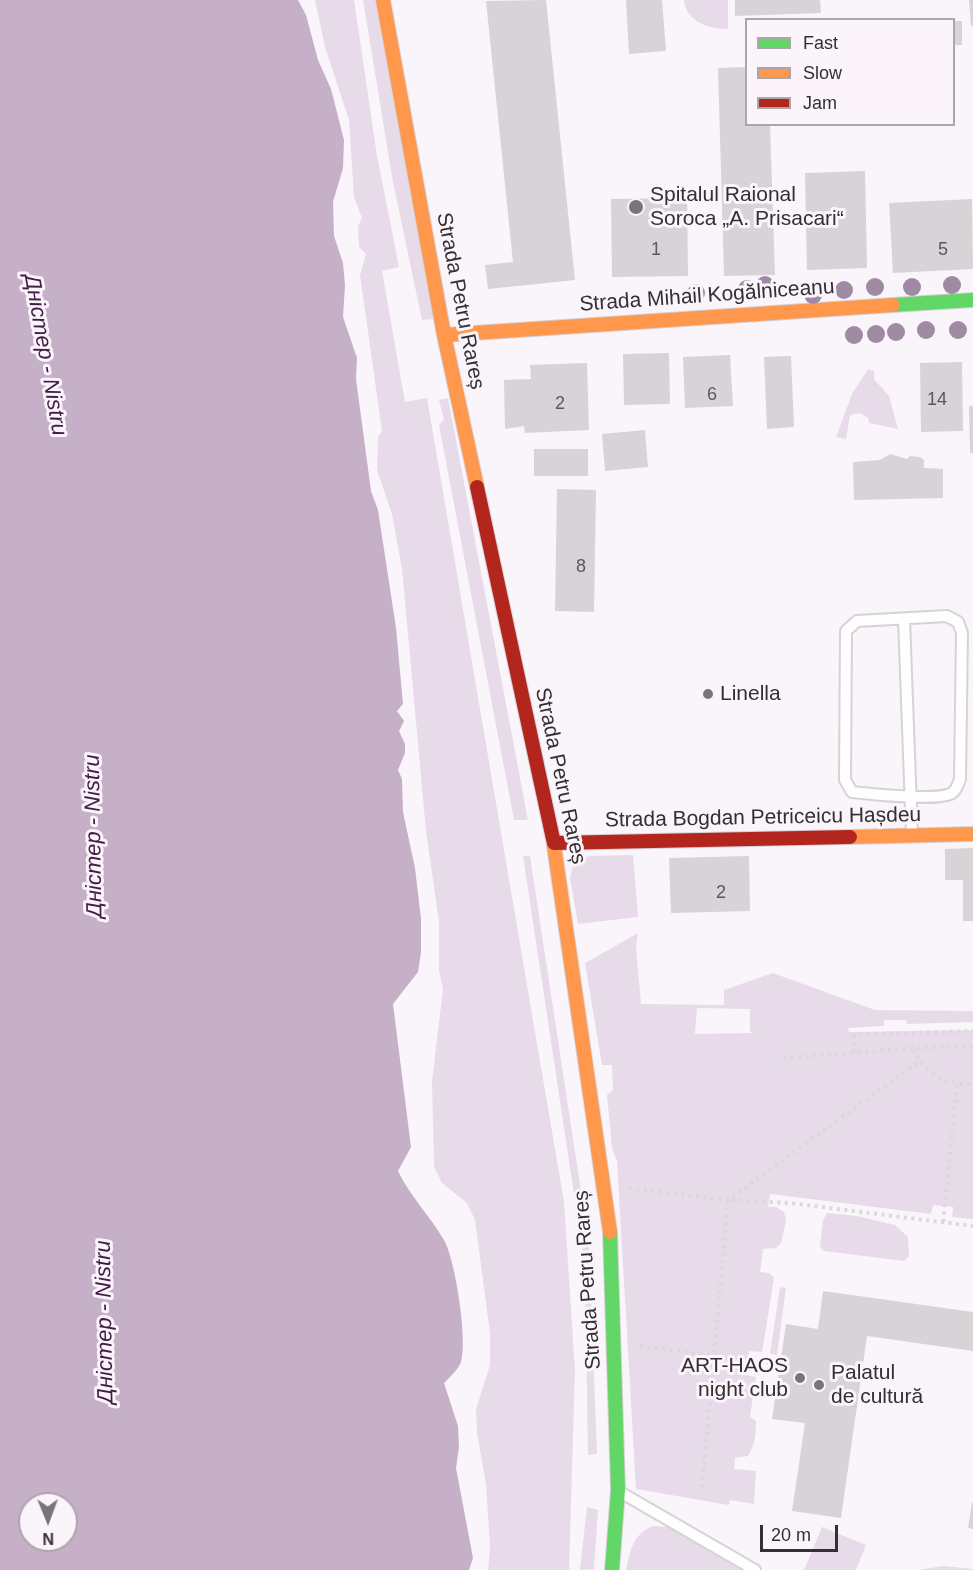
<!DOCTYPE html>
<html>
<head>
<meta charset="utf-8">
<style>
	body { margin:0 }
	#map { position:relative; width:973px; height:1570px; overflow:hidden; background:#faf5fa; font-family:Helvetica,sans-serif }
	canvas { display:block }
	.legend { position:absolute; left:745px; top:18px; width:210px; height:108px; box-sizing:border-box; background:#fbf4fb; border:2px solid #aba6ab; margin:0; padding:8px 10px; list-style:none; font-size:18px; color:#323032 }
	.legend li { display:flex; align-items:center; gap:12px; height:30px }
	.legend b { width:30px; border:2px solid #aba6ab }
	.north { position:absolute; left:18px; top:1492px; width:60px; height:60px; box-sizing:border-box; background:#fbf4fb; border:2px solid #aba6ab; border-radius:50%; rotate:179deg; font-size:16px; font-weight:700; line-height:24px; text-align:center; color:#323032 }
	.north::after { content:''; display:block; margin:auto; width:21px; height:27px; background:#787578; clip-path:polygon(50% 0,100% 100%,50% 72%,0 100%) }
	.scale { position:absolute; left:760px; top:1525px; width:78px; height:27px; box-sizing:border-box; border:3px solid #323032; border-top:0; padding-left:8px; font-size:18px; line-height:21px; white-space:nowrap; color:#323032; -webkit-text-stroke:4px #fbf4fb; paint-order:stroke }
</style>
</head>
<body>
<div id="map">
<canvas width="973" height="1570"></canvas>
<ul class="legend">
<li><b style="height:8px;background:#63d668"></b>Fast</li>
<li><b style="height:8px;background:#ff974d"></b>Slow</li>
<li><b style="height:8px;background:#b3261e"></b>Jam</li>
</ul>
<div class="north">N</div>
<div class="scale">20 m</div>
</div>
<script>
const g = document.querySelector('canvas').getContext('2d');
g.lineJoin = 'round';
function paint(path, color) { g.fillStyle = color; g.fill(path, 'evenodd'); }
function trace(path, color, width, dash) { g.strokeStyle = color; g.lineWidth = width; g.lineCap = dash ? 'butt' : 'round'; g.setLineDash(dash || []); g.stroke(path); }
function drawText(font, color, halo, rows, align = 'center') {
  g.font = font + ' Helvetica,sans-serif'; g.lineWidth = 6; g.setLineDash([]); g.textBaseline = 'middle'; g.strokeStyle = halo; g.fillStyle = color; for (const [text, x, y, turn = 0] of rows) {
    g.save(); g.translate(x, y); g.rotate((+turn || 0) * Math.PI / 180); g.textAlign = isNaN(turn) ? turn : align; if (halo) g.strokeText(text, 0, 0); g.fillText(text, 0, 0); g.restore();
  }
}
paint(new Path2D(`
	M315 0H354L377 156 399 267 382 271 405 402 427 398 564 1202 575 1370 569 1570H488L490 1547 486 1484 477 1433 476 1409 490 1365V1333L475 1220 467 1203 442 1183 434 1167 432 1081 443 989 439 971V922L426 831 402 569 392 514 377 470 378 437 382 431 360 275 366 254 359 247 358 226 362 218 354 197 349 120 325 47Z
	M363 0H377L434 319 422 320 393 182Z
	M684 0H728V29C709 29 686 22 684 0Z
	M868 369 874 371V379L889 396 898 429 869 423 868 418 860 413 850 415 846 439 836 437 852 394Z
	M448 398 528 820H514L439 425 444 420 439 400Z
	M633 855 638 917 578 924 570 878 574 860 590 856Z
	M523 856H530L589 1244 597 1454 588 1455 585 1267Z
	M638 933 636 948 641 1004 724 1005V990L773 973 875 1010 973 1011V1022L907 1024 906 1020H884V1026L848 1028 849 1032 973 1030V1219L952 1217 953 1207 933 1205 931 1214 770 1194 768 1207H776L784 1212 786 1221 781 1243 776 1248 763 1249 760 1272 769 1273 774 1278 762 1352 749 1351 746 1375 756 1377 750 1417 756 1421C756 1432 755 1446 748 1456L735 1458 734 1469 756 1471 754 1504 730 1500 729 1505 636 1489 617 1161 612 1148 607 1095 613 1090 612 1065H602L585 963ZM697 1008 750 1009V1031L753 1033 695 1034Z
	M827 1213 857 1216 895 1225 908 1237 909 1256 904 1261 824 1251 820 1247 823 1220Z
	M780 1287 786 1288 777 1355 770 1354Z
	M587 1507 598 1510 594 1569 580 1570Z
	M653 1526 668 1527 741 1570H626C631 1549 632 1535 653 1526Z
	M822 1527 866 1545 856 1570H804Z
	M943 1566 973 1569V1570H919Z`), '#e7dbe9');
paint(new Path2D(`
	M0 0H298L306 15 318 60 331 89 344 140 343 168 333 202 334 236 343 263 345 285 343 317 357 358 356 379 371 491 378 510 396 628 403 704 397 711 404 721 399 731 405 744V753L398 770 402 779 403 812 415 868 421 919V952L418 972 393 1004 411 1147 398 1171C410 1196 430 1216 444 1240 455 1259 468 1340 461 1362 458 1370 450 1377 444 1383L458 1426 459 1447 456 1468 473 1558 469 1570H0ZM30 1504H66V1540H30Z`), '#c6b0c8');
paint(new Path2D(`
	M546 0 575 280 488 289 485 265 513 262 486 1Z
	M626 0H662L666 51 629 54Z
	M735 0H820L821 13 735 16Z
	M969 0H973V26H971Z
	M954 21H962V45H954Z
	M746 67V124H770L775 275 724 276 718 68Z
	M865 171 867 268 807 270 805 173Z
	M687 198 688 276 612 277 611 199Z
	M972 199 973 269 893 273 889 203Z
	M669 353 670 404 624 405 623 354Z
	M730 355 733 406 685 408 683 357Z
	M791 356 794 427 767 429 764 357Z
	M962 362 963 431 921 432 920 363Z
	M587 363 589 430 525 433 524 426 505 429 504 380 531 379 530 365Z
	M969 406H973V453H970Z
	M645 430 648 467 605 471 602 434Z
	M534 449H588V476H534Z
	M890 454 907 459 910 456 920 457 924 460V468L943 469V498L854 500 853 462 880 460Z
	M557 489 596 490 594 612 555 611Z
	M973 848V921H963V880H945V849Z
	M749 856 750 911 671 913 669 858Z
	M823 1291 973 1312V1351L867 1336 841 1518 792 1511 805 1423 772 1419 786 1324 818 1329Z
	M972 1502 973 1503V1529L968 1528Z`), '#d7d3d7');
const lane = new Path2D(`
	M947 616 958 622 962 633 960 779C958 784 956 792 950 794 934 801 872 794 852 792L845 780 846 631 857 621Z
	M904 620 912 835
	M620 1492 755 1570`);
const fast = new Path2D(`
	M893 305 973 300
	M610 1232 618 1490 612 1570`);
const slow = new Path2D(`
	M383 0 444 335 477 487
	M444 335 893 305
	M850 837 973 834
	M553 839 610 1232`);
const jam = new Path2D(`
	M477 487 553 839
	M554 843 850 837`);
trace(lane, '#d6d2d6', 14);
trace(fast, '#d6d2d6', 16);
trace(slow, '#d6d2d6', 16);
trace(jam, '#d6d2d6', 16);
trace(new Path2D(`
	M973 1047 914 1048C922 1073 949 1086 973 1084
	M855 1052 854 1035 973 1031
	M783 1058 914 1048
	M629 1188 728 1200 921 1060
	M943 1222 957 1085
	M640 1346 773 1363
	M702 1487 728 1200 790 1203 973 1226`), '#dad9da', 4, [3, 4.5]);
trace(lane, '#fefefe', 10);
trace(fast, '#63d668', 14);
trace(slow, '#ff974d', 14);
trace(jam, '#b3261e', 14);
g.fillStyle = '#a089a3';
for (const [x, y] of [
	[765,285],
	[952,285],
	[875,287],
	[912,287],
	[747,289],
	[844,290],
	[696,293],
	[813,295],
	[926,330],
	[958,330],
	[896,332],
	[876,334],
	[854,335]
]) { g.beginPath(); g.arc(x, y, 9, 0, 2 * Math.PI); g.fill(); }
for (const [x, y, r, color] of [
	[636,207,8,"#787578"],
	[708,694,6,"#787578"],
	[800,1378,6,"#787578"],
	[819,1385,6,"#787578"]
]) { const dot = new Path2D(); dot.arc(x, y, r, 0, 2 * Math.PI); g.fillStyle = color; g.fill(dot); trace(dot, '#fbf4fb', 2); }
drawText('18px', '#5b595b', null, [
	["1",656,250],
	["5",943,250],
	["6",712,395],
	["14",937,400],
	["2",560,404],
	["8",581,567],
	["2",721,893]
]);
drawText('21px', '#323032', '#fbf4fb', [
	["Spitalul Raional",650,195],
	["Soroca „A. Prisacari“",650,219],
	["Linella",720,694],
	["ART-HAOS",788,1366,"right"],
	["night club",788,1390,"right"],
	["Palatul",831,1373],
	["de cultură",831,1397]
], 'left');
drawText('21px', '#323032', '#fbf4fb', [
	["Strada Mihail Kogălniceanu",707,296,-4],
	["Strada Petru Rareș",460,301,79],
	["Strada Petru Rareș",560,776,78],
	["Strada Bogdan Petriceicu Hașdeu",763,818,-1],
	["Strada Petru Rareș",588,1280,-94]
]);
drawText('italic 22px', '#411c46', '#fbf4fb', [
	["Дністер - Nistru",45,355,80],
	["Дністер - Nistru",94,836,-91],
	["Дністер - Nistru",105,1322,-91]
]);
</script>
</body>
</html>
